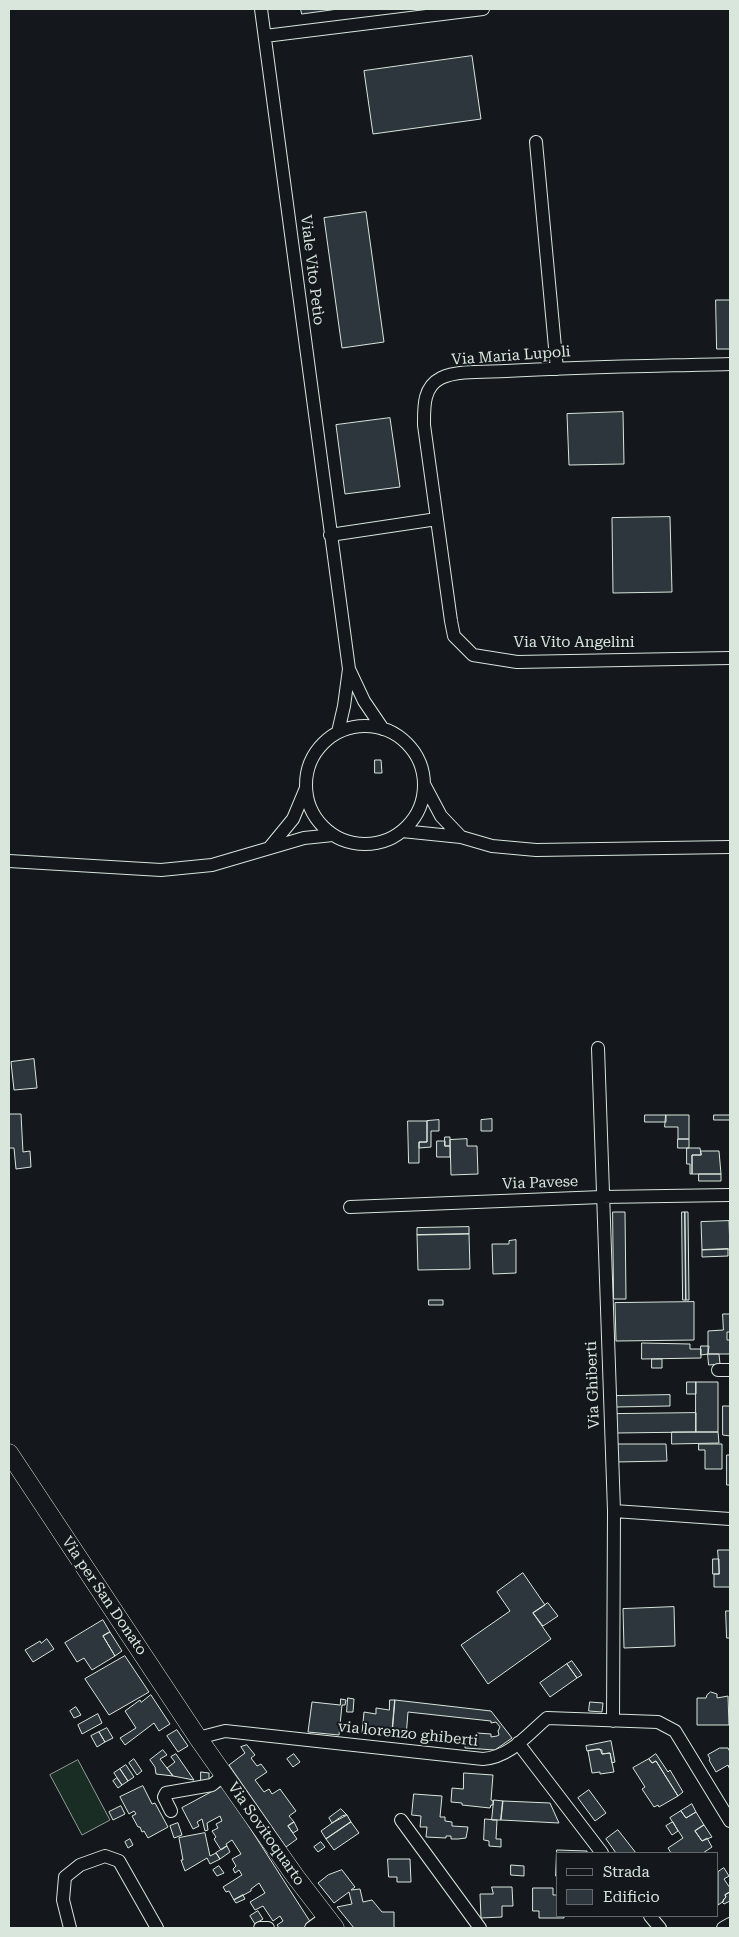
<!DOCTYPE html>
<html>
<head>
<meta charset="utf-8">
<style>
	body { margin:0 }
	#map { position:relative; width:739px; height:1937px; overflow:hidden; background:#14181c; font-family:"Roboto Serif",serif }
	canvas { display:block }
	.frame { position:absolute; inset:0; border:10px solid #d8e6dc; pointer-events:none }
	.legend { position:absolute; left:556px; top:1852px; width:162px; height:65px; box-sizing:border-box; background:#14181c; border:1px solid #626a69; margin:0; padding:6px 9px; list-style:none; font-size:15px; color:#d8e6dc }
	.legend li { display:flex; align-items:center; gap:10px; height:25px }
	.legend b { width:25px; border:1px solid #626a69 }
</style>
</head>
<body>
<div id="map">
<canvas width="739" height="1937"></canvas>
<div class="frame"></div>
<ul class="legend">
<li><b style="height:6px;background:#14181c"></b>Strada</li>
<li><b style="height:14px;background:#2c363c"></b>Edificio</li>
</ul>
</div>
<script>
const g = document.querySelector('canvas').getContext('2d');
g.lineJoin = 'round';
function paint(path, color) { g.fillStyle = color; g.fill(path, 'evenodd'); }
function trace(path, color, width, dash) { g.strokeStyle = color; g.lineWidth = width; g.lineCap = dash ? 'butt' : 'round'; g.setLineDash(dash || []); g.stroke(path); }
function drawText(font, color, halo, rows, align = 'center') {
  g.font = font + ' "Roboto Serif",serif'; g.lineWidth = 4; g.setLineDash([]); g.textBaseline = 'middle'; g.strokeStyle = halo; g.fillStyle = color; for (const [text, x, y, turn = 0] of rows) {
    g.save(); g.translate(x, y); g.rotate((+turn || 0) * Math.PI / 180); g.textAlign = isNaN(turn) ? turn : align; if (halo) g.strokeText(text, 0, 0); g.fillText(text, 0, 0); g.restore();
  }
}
const green = new Path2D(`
	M78 1760 110 1820 82 1835 50 1775Z`);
paint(green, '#1a2d24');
trace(green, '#939e99', 1);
const building = new Path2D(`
	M301 9H338L302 14Z
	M472 56 481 119 373 134 364 71Z
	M366 212 384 342 342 348 324 218Z
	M716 300H730V349H717Z
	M623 412 624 464 569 465 567 414Z
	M390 418 400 487 345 494 336 425Z
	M670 517 672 592 613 593 612 518Z
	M375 760H381L382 773H375Z
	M34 1059 37 1088 14 1090 11 1062Z
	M9 1114H21L23 1152 30 1151 31 1167 16 1169 14 1148H9Z
	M645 1115H666V1122H645Z
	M666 1115H689V1139H678V1127H665Z
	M714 1115H730V1120H714Z
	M492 1119V1131H481V1120Z
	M439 1120V1131H431V1147L419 1148V1142H427V1121Z
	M408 1121H427V1142H419V1163H409Z
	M445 1137H450V1146H445Z
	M467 1139V1146H477L478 1174 451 1175 450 1140Z
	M678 1139H689V1148H678Z
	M437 1141H445V1146H450V1157H437Z
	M687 1148H700L701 1155H692V1174H690V1164H687Z
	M701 1151H719L721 1174H692V1155H701Z
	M699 1174H721V1181H699Z
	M613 1212H625L626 1299H614Z
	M682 1212H685L686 1300H683Z
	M685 1212H688L689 1300H686Z
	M729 1221 730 1249 702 1250 701 1222Z
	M469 1227V1234L417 1235V1228Z
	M469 1234 470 1269 418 1270 417 1235Z
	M516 1240V1273L493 1274 492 1244H509V1241Z
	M728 1249V1256L702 1257V1250Z
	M429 1300H443V1305H429Z
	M694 1302V1340L616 1341 615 1303Z
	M723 1314H730V1332H727V1340H730V1338V1354H708V1331L723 1330Z
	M642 1343 690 1344V1349H701V1358L642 1359Z
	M701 1346H709L708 1354 701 1355Z
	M708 1354H719L720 1364 709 1365Z
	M652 1359H662V1368H652Z
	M687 1382H696V1394H687Z
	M696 1382H718V1432H696Z
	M670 1395V1406L616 1407 615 1396Z
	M723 1406H730V1436L723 1435Z
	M696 1413V1432L615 1433V1414Z
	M672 1432H718L719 1443 672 1444Z
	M616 1444H666L667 1461 616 1462Z
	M699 1444H722V1469H705V1450H699Z
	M727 1455H730V1485H727Z
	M718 1550H730V1587H714V1574H719Z
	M713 1559H719V1574H713Z
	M523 1573 545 1605 533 1613 551 1639 488 1684 461 1645 510 1611 497 1592Z
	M548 1603 558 1616 543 1626 533 1613Z
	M674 1607 675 1646 624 1648 623 1609Z
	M726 1611H730V1638H727Z
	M103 1620 110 1632 103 1636 115 1656 92 1670 84 1658 77 1662 65 1643Z
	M110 1632 122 1651 115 1656 103 1636Z
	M47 1639 54 1649 33 1662 25 1650 40 1641 41 1643Z
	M125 1656 149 1692 109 1715 85 1679Z
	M572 1661 582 1675 577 1678 567 1664Z
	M567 1664 577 1678 550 1697 540 1683Z
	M711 1692 717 1694V1698L728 1696 729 1725H697V1698H706L707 1695Z
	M151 1695 170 1724 159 1731 154 1723 125 1745 120 1738 136 1728 125 1711 140 1700 141 1702Z
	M348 1698 354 1699 353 1712H347Z
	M341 1699 346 1700 345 1705H342L339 1735 308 1732 312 1702 340 1705Z
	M390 1700H395L392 1735 362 1733 364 1712 376 1714V1708L389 1710Z
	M395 1700 491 1711 512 1738 495 1750 465 1748V1737H477V1733L491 1734V1737L497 1736 499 1735 498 1731 500 1727 496 1722 491 1723V1721L408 1712 406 1737 392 1735Z
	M590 1702 603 1703 602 1712 589 1711Z
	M76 1707 81 1715 74 1718 70 1711Z
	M98 1714 102 1723 82 1734 78 1725Z
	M107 1728 113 1738 105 1742 99 1732Z
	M177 1730 188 1746 178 1752 167 1736Z
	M99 1732 105 1742 97 1747 91 1736Z
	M611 1741 615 1762 612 1763 610 1753 602 1754 600 1749 587 1751 586 1746Z
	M247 1745 255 1755 251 1758 257 1766 261 1764 267 1772 255 1780 264 1792 269 1789 272 1794 280 1789 296 1811 289 1816 294 1822 288 1826 297 1839 286 1847 229 1765 245 1753 241 1747Z
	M720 1748H728L730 1752V1770L728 1765 716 1772 709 1760 710 1759 708 1755Z
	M598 1749 602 1750V1754L610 1753 614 1772 600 1774V1772L592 1773 588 1751Z
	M163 1750 167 1755 160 1759 173 1776 156 1774 155 1767 150 1760Z
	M176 1754 194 1780 173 1776 167 1768 175 1762 171 1757Z
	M294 1754 300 1762 293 1767 287 1759Z
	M656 1754 668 1772 670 1770 683 1792 678 1796 656 1761 652 1763 649 1759Z
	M134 1759 142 1771 137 1775 129 1763Z
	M649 1759 652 1763 656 1761 678 1796 659 1807 658 1805 654 1807 642 1789 645 1787 633 1768Z
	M126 1765 134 1777 128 1781 120 1769Z
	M120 1769 128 1781 122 1785 114 1773Z
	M201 1772 209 1773V1782L201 1781Z
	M464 1773 493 1775 491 1800 493 1801V1805H491L490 1808 462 1805V1803L451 1802 452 1788 463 1789Z
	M117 1778 122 1785 118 1788 113 1781Z
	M143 1786 152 1804 155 1803 168 1827 148 1838 144 1831 142 1832 140 1827H138L132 1816 136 1814 134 1811 129 1814 120 1797Z
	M223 1786 311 1923 304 1928H279L277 1925 283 1921 280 1916 273 1921 263 1906 255 1910 250 1902 265 1893 259 1883 251 1889V1891L234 1900 229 1891 226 1892 223 1887 242 1875 239 1870 235 1873 233 1869 236 1866 232 1859 241 1854 232 1840 226 1844 227 1846 221 1850 214 1839 216 1837 212 1831 218 1828 216 1824 222 1821 220 1816 207 1823 208 1830 205 1831 202 1819 197 1822 199 1826 193 1829 182 1808Z
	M589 1790 606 1813 595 1821 578 1798Z
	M414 1794 442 1796 440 1817H445V1821L452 1822V1826L468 1827 466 1838 458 1839H451V1836H446V1838L426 1837 427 1827H420L421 1816 412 1815Z
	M494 1800 503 1801 501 1820H492Z
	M503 1801 550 1803 559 1823 501 1820Z
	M692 1804 696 1812 686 1818 681 1811Z
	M121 1806 125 1814 113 1820 109 1812Z
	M341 1809 347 1815 332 1823 329 1818Z
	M681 1811 686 1818 696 1812 704 1825 695 1831 702 1841 707 1838 712 1847 703 1853H671L668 1848 683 1838 670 1818Z
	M347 1815 351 1822 326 1839 321 1831 342 1816Z
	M485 1819 497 1820 496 1839H501V1847L489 1846V1841L484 1840Z
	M294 1822 298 1830 293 1833 288 1826Z
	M351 1822 359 1833 334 1850 326 1839Z
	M673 1822 678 1831 672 1835 666 1826Z
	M178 1823 182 1835 174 1838 170 1826Z
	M704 1825 712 1837 702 1841 695 1831Z
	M618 1830 636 1853H616L606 1839Z
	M205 1833 210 1856 216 1853 220 1859 210 1864 207 1858 185 1871 181 1860H183L179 1838Z
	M130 1839 133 1845 128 1848 125 1842Z
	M321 1842 325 1847 318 1852 314 1847Z
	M227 1846 230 1852 220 1859 216 1853Z
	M557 1850 587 1851V1853H558V1876H556Z
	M388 1859H410L411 1882H397V1877H389Z
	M511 1865 524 1866V1876L511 1875Z
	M219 1866 224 1873 217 1876 213 1870Z
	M724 1868 729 1876 724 1879 730 1888V1892L725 1895 726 1897 723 1900 724 1901 718 1905V1872Z
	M342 1870 355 1887 351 1890 360 1889 363 1902 372 1900 382 1912H394V1928H354L337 1907 352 1904 349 1892 334 1903 318 1883 328 1875Z
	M492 1887H512L513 1906H502V1917L481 1918 480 1894H493Z
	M533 1888H553V1895H558V1916H564V1918H539V1911H533Z
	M730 1892V1901L724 1904 722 1902 726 1897 725 1895Z
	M243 1895 245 1899 236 1903 234 1900Z
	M258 1911 263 1919 255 1924 250 1916Z`);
paint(building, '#2c363c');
trace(building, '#d8e6dc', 1);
const street = new Path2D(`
	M261 9 349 669 344 706 338 732
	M265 36 483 9
	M536 142 557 369
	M730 364C655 366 580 367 506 371 488 372 457 370 441 378 423 387 424 407 424 425L451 621 454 636 473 655 517 662 730 658
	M330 535 437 519
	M349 669 364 701 383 729
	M306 785a59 59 0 1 1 118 0a59 59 0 1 1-118 0Z
	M424 784 441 816 461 837
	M402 831 461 837 492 846 536 850 730 847
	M270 847 293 819 306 788
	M9 861 161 870 212 865 304 838 333 835
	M598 1048 614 1511 613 1721
	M350 1207 602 1197 730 1195
	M718 1370H730
	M614 1511 730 1519
	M198 1738 225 1731 483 1759C510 1757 527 1735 547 1718L658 1722 675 1731 730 1821
	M518 1743 602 1853
	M171 1811 164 1797 166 1793 212 1785 225 1774
	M401 1820 480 1928
	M650 1916 660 1928
	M70 1928 63 1900 65 1877 80 1865 105 1856 119 1861 157 1928
	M260 1928H268
	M311 1928 326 1917
	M723 1928 730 1924`);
const secondary = new Path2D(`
	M9 1453 198 1738 295 1876 335 1928`);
trace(street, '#d8e6dc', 14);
trace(secondary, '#d8e6dc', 19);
trace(street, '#14181c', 12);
trace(secondary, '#14181c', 18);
drawText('15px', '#d8e6dc', '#14181c', [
	["Viale Vito Petìo",312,270,83],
	["Via Maria Lupoli",511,356,-4],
	["Via Vito Angelini",574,643],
	["Via Pavese",540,1183,-2],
	["Via Ghiberti",593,1385,-92],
	["Via per San Donato",104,1596,56],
	["via lorenzo ghiberti",408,1734,6],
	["Via Sovitoquarto",266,1834,55]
]);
</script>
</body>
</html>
